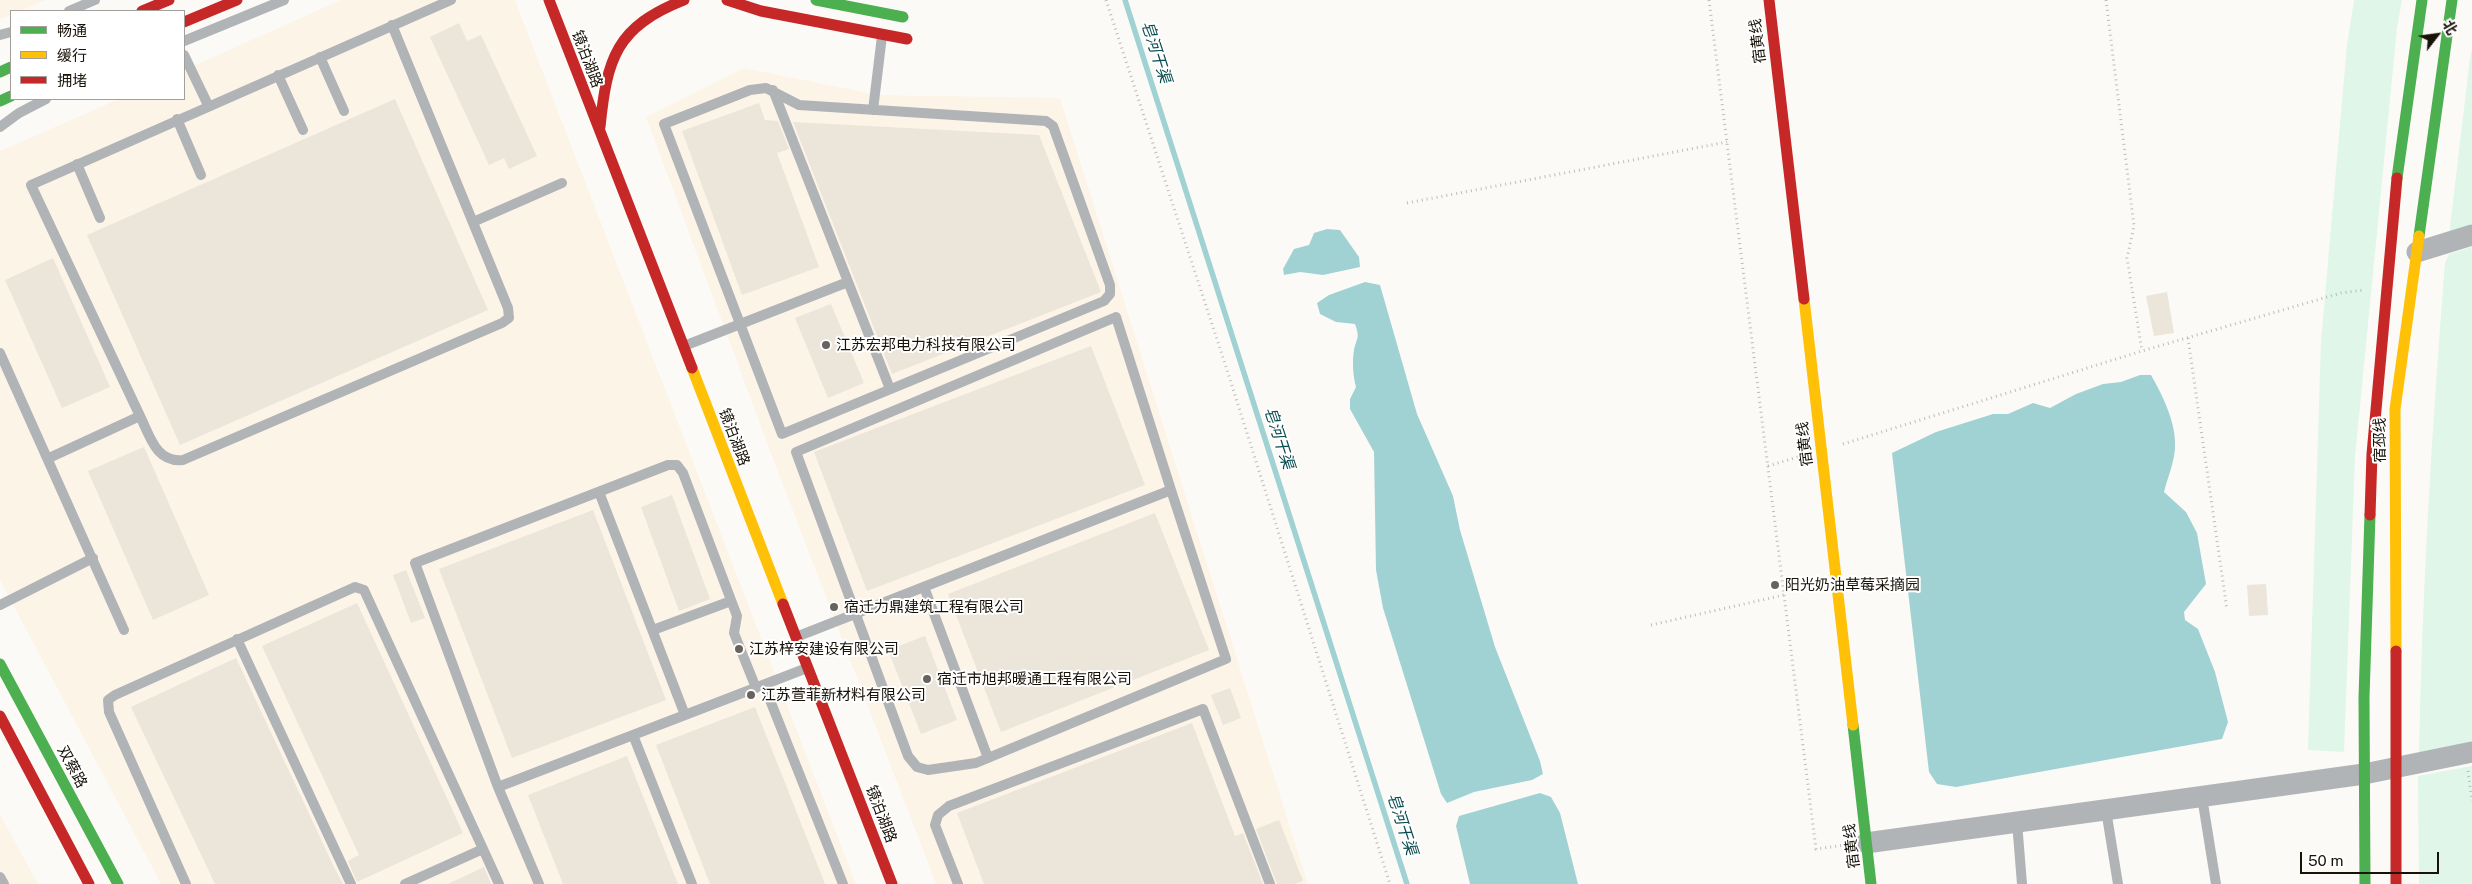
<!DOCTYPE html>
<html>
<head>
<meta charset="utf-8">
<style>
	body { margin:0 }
	#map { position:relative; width:2472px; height:884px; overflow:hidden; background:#fcfaf7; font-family:"Public Sans","Noto Sans SC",sans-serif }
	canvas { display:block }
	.legend { position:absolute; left:10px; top:10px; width:175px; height:90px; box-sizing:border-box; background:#fff; border:1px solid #a3a09c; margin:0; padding:6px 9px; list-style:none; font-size:15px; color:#181208 }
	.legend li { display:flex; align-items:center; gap:10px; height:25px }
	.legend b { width:25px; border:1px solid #a3a09c }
	.north { position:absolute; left:2412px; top:10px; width:50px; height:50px; -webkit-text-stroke:4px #fff; paint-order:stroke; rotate:60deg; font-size:14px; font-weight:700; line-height:20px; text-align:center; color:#181208 }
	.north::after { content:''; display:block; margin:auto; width:18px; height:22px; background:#181208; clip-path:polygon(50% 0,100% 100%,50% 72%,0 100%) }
	.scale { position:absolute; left:2300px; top:852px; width:139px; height:22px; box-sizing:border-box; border:2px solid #181208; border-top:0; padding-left:6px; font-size:15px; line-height:18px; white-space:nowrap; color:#181208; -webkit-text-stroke:4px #fff; paint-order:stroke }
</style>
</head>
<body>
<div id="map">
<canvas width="2472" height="884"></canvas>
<ul class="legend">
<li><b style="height:6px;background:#4caf50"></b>畅通</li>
<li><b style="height:6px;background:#ffc107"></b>缓行</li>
<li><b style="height:6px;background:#c62828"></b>拥堵</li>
</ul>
<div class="north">北</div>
<div class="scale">50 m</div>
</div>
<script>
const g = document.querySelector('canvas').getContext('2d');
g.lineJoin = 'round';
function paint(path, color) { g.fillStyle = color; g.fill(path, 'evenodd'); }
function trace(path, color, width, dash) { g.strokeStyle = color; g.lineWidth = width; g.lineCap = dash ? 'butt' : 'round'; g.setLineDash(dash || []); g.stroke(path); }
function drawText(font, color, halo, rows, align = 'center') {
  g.font = font + ' "Public Sans","Noto Sans SC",sans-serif'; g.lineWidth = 4; g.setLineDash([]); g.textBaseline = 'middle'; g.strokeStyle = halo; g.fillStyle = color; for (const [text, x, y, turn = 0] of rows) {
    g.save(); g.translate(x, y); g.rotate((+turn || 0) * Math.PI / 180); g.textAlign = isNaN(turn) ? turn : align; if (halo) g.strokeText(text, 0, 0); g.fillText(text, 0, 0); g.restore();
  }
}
paint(new Path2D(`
	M0 0H46L19 11H11V15L0 19Z
	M341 0H515L856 884H161L0 580V151L119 99H184V70Z
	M744 68 879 95 1060 98 1308 884H936L770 451 646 117Z
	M0 814 38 884H0Z`), '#fdf4e8');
paint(new Path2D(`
	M2354 0H2402L2397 28 2355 457 2344 752 2308 750 2321 341 2347 45Z
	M2472 49V229L2449 235 2470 58Z
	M2472 247V742L2419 755C2422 591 2432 427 2445 263L2449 254Z
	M2472 766V884H2419L2418 776Z`), '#dff6e8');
paint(new Path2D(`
	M1327 229 1340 230 1359 257 1360 267 1323 275 1300 272 1284 275 1283 269 1294 249 1309 245 1314 233Z
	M1365 282 1380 285 1417 414 1453 496 1460 530 1495 647 1540 761 1543 774 1532 780 1474 792 1447 803 1441 794 1383 608 1376 570 1374 452 1350 409V399L1356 387C1353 376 1352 362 1354 350 1357 337 1360 338 1355 324L1336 322 1320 314 1317 303 1329 295Z
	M2140 375H2151C2162 394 2175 421 2175 442 2176 459 2168 476 2164 492L2186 512 2197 533 2206 584 2184 612 2185 620 2198 629 2215 672 2228 722 2222 739 1956 787 1937 784 1929 772 1892 453 1936 432 1993 414H2008L2033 403 2050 408 2076 394 2103 384 2121 382Z
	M1540 793 1551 797 1560 813 1578 884H1470L1456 826 1459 816Z`), '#a1d2d3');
trace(new Path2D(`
	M1125 0 1407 884`), '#a1d2d3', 5.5);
paint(new Path2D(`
	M459 23 467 41 481 35 537 156 509 169 504 158 489 165 430 37Z
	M395 99 488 310 180 445 87 235Z
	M759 103 765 120 778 121 789 149 777 153 819 267 742 295 682 131Z
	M793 122 1039 135 1101 292 892 374Z
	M53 258 110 387 62 408 5 280Z
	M2167 292 2174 333 2154 336 2146 296Z
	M831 304 864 383 828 398 795 318Z
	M1091 346 1145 485 867 591 814 452Z
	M144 447 209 595 153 620 88 471Z
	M672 495 710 599 679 611 641 507Z
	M593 510 666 700 512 758 439 569Z
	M1155 513 1209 650 1001 732 948 594Z
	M406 570 425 618 411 623 393 575Z
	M2266 584 2268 615 2249 616 2247 585Z
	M357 603 463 833 357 882 348 861 359 855 262 646Z
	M925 636 957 720 921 734 888 650Z
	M236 658 334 867 343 884H215L131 707Z
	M1230 688 1241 718 1223 725 1211 695Z
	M755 707 825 884H710L656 745Z
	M1192 723 1235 836 1243 833 1263 884H984L957 813Z
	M627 756 678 884H563L528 795Z
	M1279 820 1303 881 1294 884H1277L1256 829Z
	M484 867 491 884H448Z`), '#ebe5da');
trace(new Path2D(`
	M1106 0 1227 370 1390 884
	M1709 0 1816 849 1845 845
	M2106 0 2134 226 2127 258 2142 351
	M1407 203 1727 142
	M2188 338 2227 610
	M1843 444 2142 351 2341 293 2364 290
	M1768 466 1801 456
	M1651 625 1784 595
	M2468 771 2472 801`), '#bcbdbc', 3, [1, 4]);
trace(new Path2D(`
	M69 11 95 0
	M0 35 11 32
	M184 41 284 0
	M184 55 208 105
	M320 57 344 111
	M278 75 303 130
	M766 88 799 105 1046 121 1053 126 1110 285V294L1104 301 782 434 664 124 750 90Z
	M773 90 890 389
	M873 110 882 36
	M177 119 201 175
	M0 127 19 113 46 99
	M77 164 100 218
	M473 222 562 183
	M684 346 848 282
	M0 353 124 630
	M140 416C150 436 156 463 183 460L502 323 509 318 508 308 392 25
	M49 458 140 416 31 185 451 0
	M599 492 685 715
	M924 587 988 758
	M0 605 93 558
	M653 630 731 601
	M796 637 1171 490 1116 317 796 452 908 756 917 767 928 770 976 763 1226 659 1171 490
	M237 639 351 884
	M764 685 843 884
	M633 735 692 884
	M498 787 807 668
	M2202 797 2216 884
	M2106 810 2118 884
	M2017 822 2022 884
	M483 849 499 884
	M0 877 4 884
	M186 884 109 712 108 700 115 695 355 587 364 590 483 849 405 884
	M539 884 498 787 415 563 668 465H677L683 473 737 616 734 633 756 688
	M958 884 935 825 938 815 949 806 1203 709 1270 884`), '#b1b4b7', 10);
trace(new Path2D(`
	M2417 252 2472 235
	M1866 843 2364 774 2472 752`), '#b1b4b7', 21);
trace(new Path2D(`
	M816 0 903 17
	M0 72 11 67
	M0 101 11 96
	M2397 178 2422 0
	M2419 236 2452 0
	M0 664 118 884
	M1853 725 1871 884
	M2365 884 2364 697 2370 515`), '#4caf50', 11);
trace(new Path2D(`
	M1804 299 1853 725
	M692 368 783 604
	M2396 651 2395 409 2419 236`), '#ffc107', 11);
trace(new Path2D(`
	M549 0 692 368
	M727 0 761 11 907 39
	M1769 0 1804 299
	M142 11 169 0
	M184 22 237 0
	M600 127C607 58 616 27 684 0
	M2370 515 2372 454 2397 178
	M783 604 892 884
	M2396 651V884
	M0 716 89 884`), '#c62828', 11);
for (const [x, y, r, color] of [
	[826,345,5,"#68635c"],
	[1775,585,5,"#68635c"],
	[834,607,5,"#68635c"],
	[739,649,5,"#68635c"],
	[927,679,5,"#68635c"],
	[751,695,5,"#68635c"]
]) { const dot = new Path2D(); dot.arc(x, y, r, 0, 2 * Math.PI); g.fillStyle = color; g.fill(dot); trace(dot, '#fff', 2); }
drawText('15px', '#181208', '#fff', [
	["宿黄线",1758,41,-97],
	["镜泊湖路",587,59,69],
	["镜泊湖路",734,437,69],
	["宿邳线",2380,440,-90],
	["宿黄线",1805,444,-97],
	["双蔡路",72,767,62],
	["镜泊湖路",881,814,69],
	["宿黄线",1852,846,-97]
]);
drawText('15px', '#181208', '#fff', [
	["江苏宏邦电力科技有限公司",836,345],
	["阳光奶油草莓采摘园",1785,585],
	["宿迁力鼎建筑工程有限公司",844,607],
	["江苏梓安建设有限公司",749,649],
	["宿迁市旭邦暖通工程有限公司",937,679],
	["江苏萱菲新材料有限公司",761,695]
], 'left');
drawText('italic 16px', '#0b4d4f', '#fff', [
	["皂河干渠",1156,52,72],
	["皂河干渠",1279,438,72],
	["皂河干渠",1402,824,72]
]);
</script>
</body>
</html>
